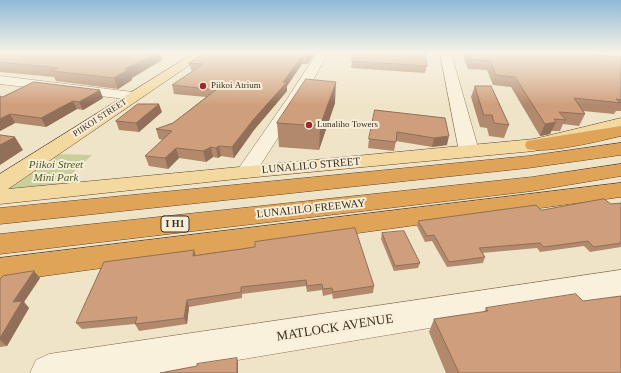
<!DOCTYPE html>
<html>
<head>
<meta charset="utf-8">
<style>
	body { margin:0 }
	canvas { display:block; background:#f0e4c8 }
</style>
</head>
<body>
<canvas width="621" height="373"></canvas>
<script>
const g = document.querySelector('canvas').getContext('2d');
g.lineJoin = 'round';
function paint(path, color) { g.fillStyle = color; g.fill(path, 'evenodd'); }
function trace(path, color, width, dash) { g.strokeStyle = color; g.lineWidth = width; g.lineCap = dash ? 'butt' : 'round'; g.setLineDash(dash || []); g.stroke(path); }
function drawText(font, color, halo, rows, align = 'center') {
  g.font = font + ' "Times New Roman",serif'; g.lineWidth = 4; g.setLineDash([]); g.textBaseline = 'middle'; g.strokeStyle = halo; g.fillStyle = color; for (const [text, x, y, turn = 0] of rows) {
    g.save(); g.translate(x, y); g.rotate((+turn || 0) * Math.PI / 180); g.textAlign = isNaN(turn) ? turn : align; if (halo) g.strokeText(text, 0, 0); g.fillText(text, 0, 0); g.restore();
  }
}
paint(new Path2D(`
	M60 154 92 155 61 184 8 189Z`), '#c9cf9b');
const minor = new Path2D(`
	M317 53H328L302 100 256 172 253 176 246 178 239 176 236 172 287 99Z
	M440 53H451L479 151 476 155 469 157 462 155 459 151Z
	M0 76 133 92 138 93 140 96 138 99 133 100 0 84Z
	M621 270V296L160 373H30L36 360 49 354Z`);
const major = new Path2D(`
	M194 53H207L8 189 534 139 621 118V128L534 151 246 178 0 204V174Z`);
const highway = new Path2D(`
	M621 126V136C599 141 548 154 527 149L525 145 527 141Z
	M621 143V155L528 168 0 224V208L528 156Z
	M621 164V176L532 191 0 254V234L532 177Z
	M621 183V197L0 282V258Z`);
trace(minor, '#8d765c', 1);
trace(major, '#5b4430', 1);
trace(highway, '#5b4430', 1);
paint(minor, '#faf1dc');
paint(major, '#f3d9a0');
paint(highway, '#e0a458');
paint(new Path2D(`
	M0 53H160L162 60 132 78V80L118 89 56 81 54 77 0 72Z
	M205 53H316L307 64H302L287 86V91L254 130 234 158 221 156 218 158 213 157 206 162 179 158 168 169 149 166 145 156 163 140 159 139 156 129 173 123 206 97 174 94 172 85 193 71 191 70 189 63Z
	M462 53H574L621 57V111H616L614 114 583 111 585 114 579 126 563 124 560 131H551L550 134 540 136 511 87 493 85 487 70 468 69Z
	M352 61 427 66 425 73 351 68Z
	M475 86 509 125 504 138 489 136 487 128 480 127 471 97Z
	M2 97 103 98 83 110 77 109 46 127 15 123 0 131Z
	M335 103 319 150 279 147 277 123Z
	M162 112 139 132 119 130 116 121Z
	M445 118 447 145 432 147 396 141 394 151 368 148 369 139Z
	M621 203V247L590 252 584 246 540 252 537 248 482 253 485 257 483 263 447 267 432 241 425 242 417 226 418 221 541 210 611 204Z
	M382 233 420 263 418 268 394 271 381 239Z
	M196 256 374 286 373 293 333 299 332 294 323 296 322 290 307 292 306 286 242 294V298L189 307 187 324 139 331 135 324 82 329 76 323Z
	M40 278 24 302 29 308 7 346 0 347V279Z
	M486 308 621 373H446L429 332 434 319 484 312Z`), '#b2896c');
paint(new Path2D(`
	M156 53H160L162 60 132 78V80L118 89 114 78 125 69Z
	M310 53H316L307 64V56Z
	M302 56V64L287 86V91L254 130 234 158 232 147 283 82Z
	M336 82 335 103 319 150 320 126Z
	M100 90 103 98 83 110 79 102Z
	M73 101 77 109 46 127 41 118Z
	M159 104 162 112 139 132 136 123Z
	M10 114 15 123 0 131V119Z
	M556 122 550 134 540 136 545 124Z
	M449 136 447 145 432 147 434 138Z
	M15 137 23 150 0 165V145Z
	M219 146 221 156 218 158 216 148Z
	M211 147 213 157 206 162 203 151Z
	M176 148 179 158 168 169 165 158Z
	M194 250 196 257 193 256Z
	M34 271 40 278 24 302 29 308 7 346 0 340V338L13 302Z
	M187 300 189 307 187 324 184 318Z
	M237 358 238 363V373H237Z`), '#916f58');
const building = new Path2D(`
	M0 53H156L125 69H129L114 78 51 71 58 68 0 62Z
	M205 53H310L307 56H302L283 82 286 83 253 120 232 147 219 146 216 148 211 147 203 151 176 148 165 158 145 156 172 131 156 129 173 123 216 90 172 85 203 64 189 63Z
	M354 53H425L427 66 352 61Z
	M468 53H574L621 57V100L616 99 621 103 574 98 585 114 559 112 566 120 554 119 556 122 545 124 515 77 496 75 490 61 471 59Z
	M306 79 336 82 320 126 277 123Z
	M34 82 100 90 79 102 73 101 41 118 10 114 0 119V96L2 97Z
	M475 86H491L509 125 494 123 492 115H484Z
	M138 104H159L136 123 116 121Z
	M375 110 445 118 449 136 434 138 397 132 396 142 369 139Z
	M0 135 15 137 0 145Z
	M604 199 611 204 621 203V243L594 247 588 241 544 247 540 243 479 248 485 257 449 262 434 235 427 236 418 221 536 205 541 210Z
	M355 228 374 286 333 292 332 288 323 289 322 284 307 286 306 280 241 287V292L187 300 184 318 135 324 137 317 76 323 104 262 194 250 193 256 255 247V242Z
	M404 231 420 263 395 266 382 233Z
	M34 271 13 302 22 301 0 338V279L3 276Z
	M576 294 583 301 621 296V373H459L434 319 488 311 486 308Z
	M237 358V373H160L197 366V364Z`);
paint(building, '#cf9f7d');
trace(building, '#916f58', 1);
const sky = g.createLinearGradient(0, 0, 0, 105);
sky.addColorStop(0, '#8fbad6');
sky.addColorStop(0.5, '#f8f3e6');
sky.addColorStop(1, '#f8f3e600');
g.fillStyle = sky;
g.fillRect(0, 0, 621, 105);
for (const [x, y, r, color] of [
	[203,86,4,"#9e2a2b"],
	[309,125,4,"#9e2a2b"]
]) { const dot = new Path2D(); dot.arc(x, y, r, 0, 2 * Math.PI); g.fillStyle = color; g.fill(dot); trace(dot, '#f7eed8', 1.5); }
drawText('9px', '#3d2e20', '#f7eed8', [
	["Piikoi Atrium",211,86],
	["Lunaliho Towers",317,125]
], 'left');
drawText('9px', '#3d2e20', '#f7eed8', [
	["PIIKOI STREET",100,118,-33]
]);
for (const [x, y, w] of [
	[175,224,28]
]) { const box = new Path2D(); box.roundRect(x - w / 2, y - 8, w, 16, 3); g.fillStyle = '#f7eed8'; g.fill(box); trace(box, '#3d2e20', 1); }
drawText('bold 10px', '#3d2e20', null, [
	["I H1",175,224]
]);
drawText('italic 11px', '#4d5a26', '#f7eed8', [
	["Piikoi Street",56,165],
	["Mini Park",56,178]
]);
drawText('11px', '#3d2e20', '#f7eed8', [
	["LUNALILO STREET",311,166,-5],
	["LUNALILO FREEWAY",311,209,-6]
]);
drawText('13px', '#3d2e20', '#f7eed8', [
	["MATLOCK AVENUE",335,328,-9]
]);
</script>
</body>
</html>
